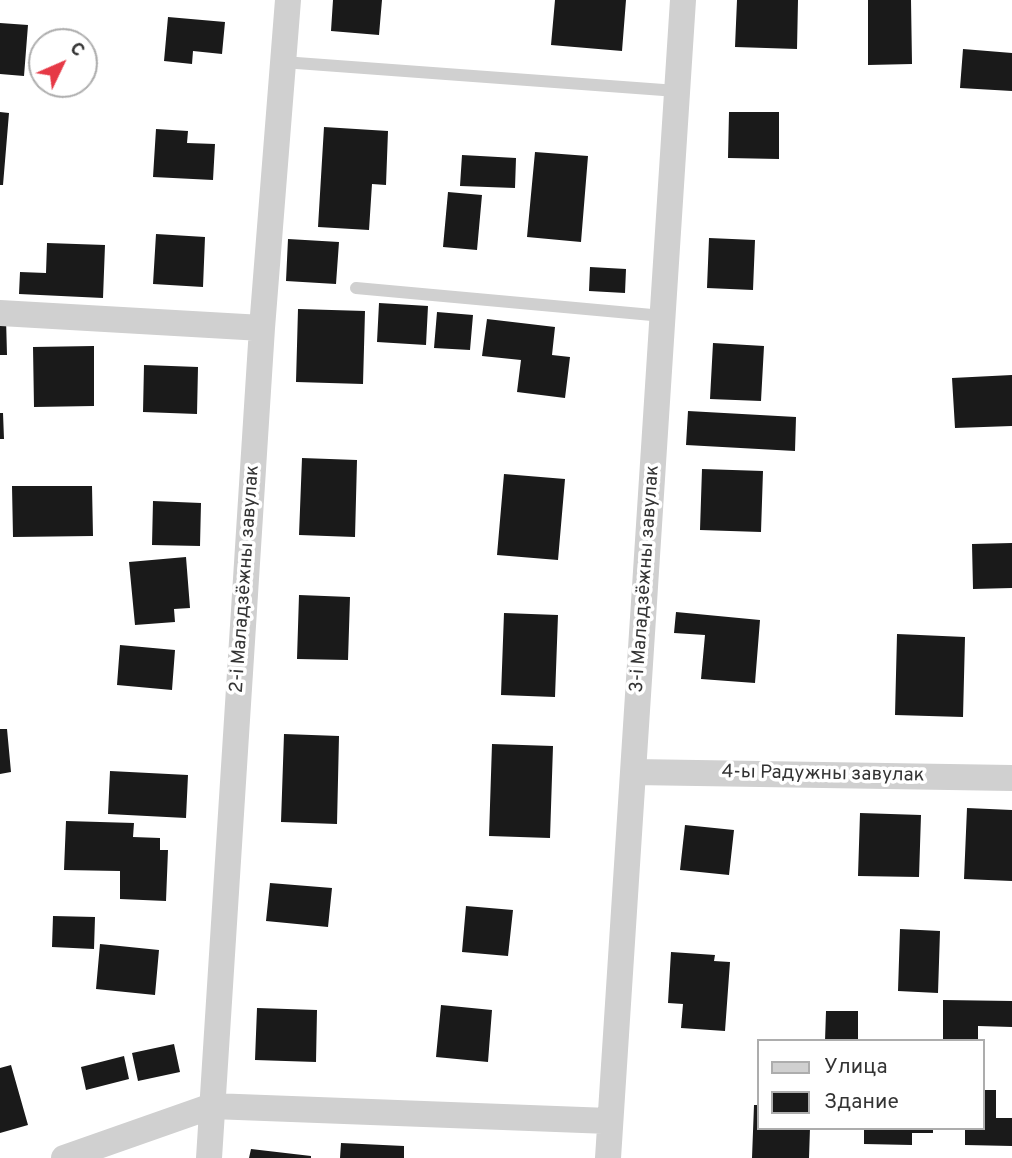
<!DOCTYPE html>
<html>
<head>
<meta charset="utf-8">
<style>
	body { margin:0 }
	#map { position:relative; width:1012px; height:1158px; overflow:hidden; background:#fff; font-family:Overpass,sans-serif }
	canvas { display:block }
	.legend { position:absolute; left:757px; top:1039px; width:228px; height:91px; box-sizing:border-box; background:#fff; border:2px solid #adadad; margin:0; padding:9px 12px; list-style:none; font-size:21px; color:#333 }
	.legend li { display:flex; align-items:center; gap:14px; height:35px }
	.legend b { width:35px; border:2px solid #adadad }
	.north { position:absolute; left:28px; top:28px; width:70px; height:70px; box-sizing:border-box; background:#fff; border:2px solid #adadad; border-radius:50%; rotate:46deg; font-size:19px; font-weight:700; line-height:28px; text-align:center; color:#333 }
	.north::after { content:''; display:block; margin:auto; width:24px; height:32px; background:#e63946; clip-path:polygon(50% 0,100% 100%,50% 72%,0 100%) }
</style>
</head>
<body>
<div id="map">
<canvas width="1012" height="1158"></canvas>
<ul class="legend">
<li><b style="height:9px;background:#d0d0d0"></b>Улица</li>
<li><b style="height:19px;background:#1a1a1a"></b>Здание</li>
</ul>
<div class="north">С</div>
</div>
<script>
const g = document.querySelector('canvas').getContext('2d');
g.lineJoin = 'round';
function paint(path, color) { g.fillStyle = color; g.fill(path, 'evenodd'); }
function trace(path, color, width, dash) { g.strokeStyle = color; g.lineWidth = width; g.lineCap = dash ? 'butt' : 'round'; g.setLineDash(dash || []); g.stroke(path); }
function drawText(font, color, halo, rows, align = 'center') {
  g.font = font + ' Overpass,sans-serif'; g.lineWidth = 7; g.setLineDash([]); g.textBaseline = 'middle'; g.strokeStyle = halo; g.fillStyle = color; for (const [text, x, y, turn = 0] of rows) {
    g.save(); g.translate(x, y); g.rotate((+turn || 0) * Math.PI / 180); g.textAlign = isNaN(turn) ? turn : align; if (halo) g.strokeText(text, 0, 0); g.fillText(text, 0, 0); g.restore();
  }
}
paint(new Path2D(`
	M333 0H382L379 35 331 31Z
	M555 0H626L622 51 551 45Z
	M737 0H798L797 49 735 47Z
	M868 0H911L912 64 868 65Z
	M168 17 225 22 222 54 193 51 192 64 164 61Z
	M0 23 28 25 24 76 0 74Z
	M963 49 1012 53V91L960 88Z
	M0 112 9 113 3 185H0Z
	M729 112H779V159L728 158Z
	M324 127 388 131 386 185 372 184 369 230 318 227Z
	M156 129 188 131 187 143 215 144 213 180 153 177Z
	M535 152 588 156 581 242 527 237Z
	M462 155 516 158 515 188 460 186Z
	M448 192 482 195 477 250 443 247Z
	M156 234 205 237 203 287 153 284Z
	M709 238 755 240 753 290 707 288Z
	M288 239 339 242 336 284 286 281Z
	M47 243 105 245 103 298 19 294 20 272 46 273Z
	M590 267 626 269 625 293 589 291Z
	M379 303 428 306 426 345 377 342Z
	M298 309 365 311 363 384 296 382Z
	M437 312 473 315 470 350 434 348Z
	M0 318H6L7 355H0Z
	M487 319 555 327 552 355 570 357 565 398 517 392 521 360 482 356Z
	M713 343 764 346 761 401 710 399Z
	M94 346V406L34 407 33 347Z
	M144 365 198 367 197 414 143 412Z
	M1012 375V426L955 428 952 378Z
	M688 411 796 417 795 451 686 445Z
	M0 413H3L4 439H0Z
	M302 458 357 460 355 537 299 535Z
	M702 469 763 471 761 532 700 530Z
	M504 474 565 479 558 560 497 555Z
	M12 486H92L93 536 13 537Z
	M153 501 201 503 200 546 152 545Z
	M1012 543V588L973 589 972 544Z
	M186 557 190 608 174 609 175 622 135 625 129 562Z
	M299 595 350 597 348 660 297 659Z
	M676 612 760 620 755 683 701 679 705 635 674 633Z
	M504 613 558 615 555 697 501 695Z
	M897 634 965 637 963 717 895 715Z
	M120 645 175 650 172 690 117 685Z
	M0 729H7L11 772 0 774Z
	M284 734 339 736 337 824 281 822Z
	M492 744 553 746 550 838 489 836Z
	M110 771 188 775 186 818 108 814Z
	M967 808 1012 810V881L964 879Z
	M860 813 921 815 919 877 858 876Z
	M66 821 134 823 133 837 160 838V850H168L166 901 120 899V871L64 870Z
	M685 825 734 830 729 875 680 870Z
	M270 883 332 888 328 927 266 921Z
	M466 906 513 910 508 956 462 952Z
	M53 916 95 917 94 949 52 947Z
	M900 929 940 931 938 993 898 991Z
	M100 944 159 950 155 995 96 989Z
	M671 952 715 955 714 961 730 962 725 1031 681 1028 683 1004 668 1003Z
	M943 1000 1012 1001V1027L978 1026V1041H943Z
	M441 1005 492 1010 488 1062 436 1057Z
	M257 1008 317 1010 316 1062 255 1060Z
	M826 1011H858V1041H825Z
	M174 1044 180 1072 138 1081 132 1053Z
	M124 1056 129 1079 86 1090 81 1067Z
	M11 1065 28 1125 0 1133V1068Z
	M982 1090H996V1118H1012V1146L965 1145V1128H982Z
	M754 1105H758V1128H810L809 1158H752Z
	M864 1128H933V1133H912V1145L864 1144Z
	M341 1143 404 1146V1158H340Z
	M251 1149 311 1156V1158H249Z`), '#1a1a1a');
trace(new Path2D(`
	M283 62 677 91
	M356 288 663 316`), '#d0d0d0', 12);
trace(new Path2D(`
	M0 313 262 328
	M634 772 1012 778
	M64 1158 212 1106 609 1121
	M209 1158 262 328 288 0
	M608 1158 683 0`), '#d0d0d0', 26);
drawText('19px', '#333', '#fff', [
	["2-і Маладзёжны завулак",246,579,-86],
	["3-і Маладзёжны завулак",646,579,-86],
	["4-ы Радужны завулак",823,775,1]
]);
</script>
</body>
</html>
